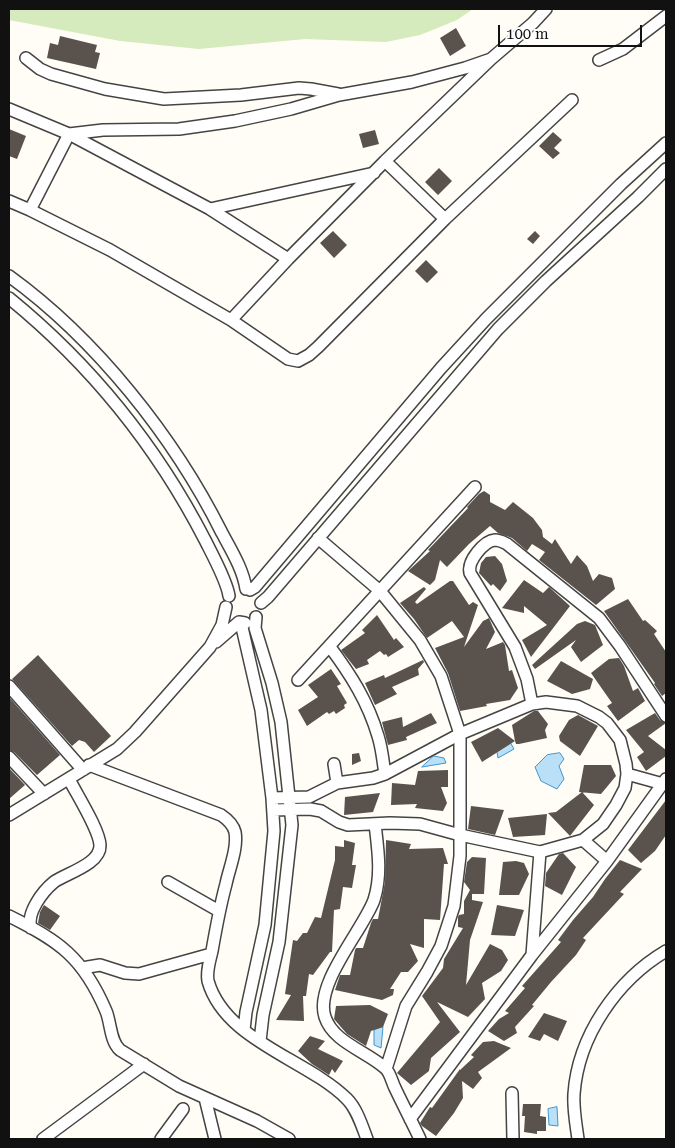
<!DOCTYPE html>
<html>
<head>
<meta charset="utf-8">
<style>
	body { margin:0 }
	#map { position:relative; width:675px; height:1148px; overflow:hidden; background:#fffdf5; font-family:"Roboto Serif",serif }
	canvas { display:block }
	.frame { position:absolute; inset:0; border:10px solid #111; pointer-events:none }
	.scale { position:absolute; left:498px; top:25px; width:144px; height:22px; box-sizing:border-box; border:2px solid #111; border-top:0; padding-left:6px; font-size:15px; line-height:18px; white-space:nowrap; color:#111; -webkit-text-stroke:4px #fff; paint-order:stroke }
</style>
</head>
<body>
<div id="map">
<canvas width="675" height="1148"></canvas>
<div class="frame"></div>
<div class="scale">100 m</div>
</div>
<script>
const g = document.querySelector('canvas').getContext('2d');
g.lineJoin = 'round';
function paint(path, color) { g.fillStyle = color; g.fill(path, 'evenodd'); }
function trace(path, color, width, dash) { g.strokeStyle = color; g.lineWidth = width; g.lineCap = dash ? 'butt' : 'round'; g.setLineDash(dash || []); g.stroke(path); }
paint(new Path2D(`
	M9 9H473L457 20 420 35 386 42 305 39 199 49 120 41 9 20Z`), '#d5ebbd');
const water = new Path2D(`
	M510 742 514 749 498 758 497 752Z
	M560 753 564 759 559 766 564 779 557 789 541 781 535 767 547 755Z
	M434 756 444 758 446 763 422 767Z
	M383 1027 381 1048 374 1045V1030Z
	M557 1107 558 1126 549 1125 548 1109Z`);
paint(water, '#b9e0f7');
trace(water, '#3f96cf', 1);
paint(new Path2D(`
	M456 28 466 46 450 56 440 38Z
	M60 36 97 45 95 52 100 53 96 69 47 58 50 43 58 45Z
	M9 129 26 136 17 159 9 156Z
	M375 130 379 144 363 148 359 134Z
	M553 132 562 140 554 148 560 153 553 159 539 146Z
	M439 168 452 181 438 195 425 182Z
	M333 231 347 245 334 258 320 243Z
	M535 231 540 236 533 244 527 239Z
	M426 260 438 272 427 283 415 271Z
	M484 491 490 495V502L505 510 513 502 533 518 542 530 543 537 552 544 555 539 571 564 577 555 587 566 593 581 599 574 612 578 615 589 596 605 539 560 545 552 532 544 527 551 512 538 498 533 490 526 469 544 447 567 440 560 435 580 430 585 408 571 430 551 428 550 468 508 467 507 479 494Z
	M495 556 502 564 507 581 500 591 493 584 491 586 479 573 481 563 486 557Z
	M524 580 543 593 549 587 570 606 531 657 522 640 547 625 524 606V613L502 608Z
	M450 581H453L469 605 473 602 478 605 464 647 483 621 489 618 495 632 486 649 503 642 505 645 509 671 512 670 518 688 510 700 486 704 487 706 460 711 448 673 435 648 464 637 452 621 427 638 414 619 400 603 424 587 426 589 415 602 417 604Z
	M628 599 643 621 645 620 657 631 654 634 666 652V693L662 696 654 684 655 683 604 611Z
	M377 615 394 640 396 638 404 647 388 657 386 654 384 655 380 651 367 660 369 664 356 669 341 650 365 633 362 630Z
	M585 621 595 625 603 645 581 662 571 647 576 640 535 669 532 665 577 624Z
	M38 655 111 736 94 752 85 742 79 740 72 746 12 679Z
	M619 658 624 666 633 691 638 688 645 701 618 721 607 706 612 703 591 673 609 659Z
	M423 660 424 662 418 669 419 675 392 687 397 694 375 705 365 683 384 675 385 678Z
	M561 661 593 679 590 689 572 694 547 681Z
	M331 669 341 684 337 686 347 703 344 705 345 708 336 714 334 711 329 714 327 712 307 726 298 710 318 697 308 685Z
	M9 697 60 755 37 775 14 752 9 750Z
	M534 711H538L548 724 545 730 547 738 519 744H516L515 741 482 762 471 742 498 728 515 741 512 725Z
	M431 713 437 723 406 737 407 740 388 745 382 722 402 717 403 727Z
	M655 713 660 720 666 723 648 736 666 750V756L646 771 637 757 644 752 626 730Z
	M578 715 598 726 580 756 560 741 559 736 569 720Z
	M359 753 361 761 352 765V754Z
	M584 765H611L616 776 601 794 579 792Z
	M9 768 25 785 9 799Z
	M448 770V787H441L447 803 443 811 415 808 417 804 391 805 392 783 415 785 418 771Z
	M582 792 594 805 570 836 548 813 556 812Z
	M380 793 373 812 344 815 345 797Z
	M666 800V835L655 851 641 863 628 850Z
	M471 806 504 810 495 835 468 829Z
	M547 814 545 835 513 837 508 818Z
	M344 840 355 843 352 865H356L352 888 343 887 340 909 334 910 332 952H330L313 975 309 974 306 996H303L304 1021 276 1020 291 995 285 994 293 940 297 941 303 933H307L315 917 321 918 335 860V846L344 847Z
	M386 840 411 844 409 849 443 848 448 864H444L440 920 424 919V948L410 944 418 961 408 972H401L390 989H394L393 995 382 1000 335 990 340 975H350L355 950 356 948H363L371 923 373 919H378L385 882Z
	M563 853 576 867 562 895 545 886 546 873 559 854Z
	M472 857 486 858 484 894H472V900L483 902 470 940 466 985 490 944 502 950 508 960 501 971 482 983 485 999 468 1017 437 1002 460 1032 431 1058 429 1071 411 1085 397 1073 440 1022 422 996 443 968 444 959 463 928 458 927V917L459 915 464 914V901L470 890 464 882 467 862Z
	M620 860 642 869 620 892 624 894 583 938 586 940 576 955 551 982 532 1005 534 1006 515 1027 517 1033 504 1041 488 1031 499 1019 509 1013 505 1011 525 988 522 986 561 942 558 940 573 920 593 897 605 879Z
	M516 861 524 863 529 874 519 895H499L503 862Z
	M44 905 60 916 50 930 38 923 40 912Z
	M497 905 524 910 515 936 491 935Z
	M370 1005 388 1014 383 1027 371 1031 366 1046 347 1034 334 1019 336 1006Z
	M544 1013 567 1021 558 1041 544 1034 540 1041 528 1037Z
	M310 1036 325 1041 318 1049 343 1061 335 1073 332 1069 329 1075 312 1064 298 1051Z
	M494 1041 511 1048 478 1072 482 1078 473 1089 462 1081 463 1098 454 1113 436 1136 422 1126 420 1123 430 1107 432 1108 460 1069V1070L474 1057 471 1055 483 1042Z
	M523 1104H541L540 1116 546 1117V1131H537V1134L524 1132 525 1116H522Z`), '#5a524d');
const minor = new Path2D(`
	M26 58 40 69 51 74 105 89 164 99 241 95 299 88 311 89 338 94
	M599 60 623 49 666 16
	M9 109 69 134 210 209 288 259
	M385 161 445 219
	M9 201 30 210 110 250 231 320 288 359 298 361 309 355 318 347 445 219 572 100
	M210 209 374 173
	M30 210 69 134 103 130 179 129 235 121 291 109 339 95 412 82 465 68 491 59
	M9 276C96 339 174 437 222 533 231 550 243 569 246 589
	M9 298C90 364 157 447 205 540 212 554 227 581 229 596
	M231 320 288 259 385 161 491 59 533 23 546 9
	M318 538 380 591 420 640 441 676 460 734V856L454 906 441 946 427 972 406 1006 386 1069
	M250 590 255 587 266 574 441 368 486 319 621 184 666 143
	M261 603 268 597 498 329 546 281 638 197 666 169
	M256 617 255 628 272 683 281 722 292 825 279 942 263 1015 260 1041
	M241 623 261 710 272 798 274 831 265 925 246 1012 244 1030
	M216 642 239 622 245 623
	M330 647C351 675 368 702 378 736 382 748 383 762 385 774
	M298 680 475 487
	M9 686 83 770
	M532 704 527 679 515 647 470 573C467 561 484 541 495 540 500 540 503 542 507 544L599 618 620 646 666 716
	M9 757 44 794
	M334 764 337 783
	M89 765 221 815C227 819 233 824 235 832 238 848 229 869 226 884 220 906 216 928 212 951 210 960 206 971 208 981 225 1041 307 1059 347 1099 357 1109 362 1126 367 1139
	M627 774 663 784
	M272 798 309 797 337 783 373 778 385 774 460 734 532 704 546 702 577 706 599 717 607 723 620 740 626 764 627 774 625 788 616 805 603 824 583 840 540 852 460 835 420 824 390 823 348 825 339 822 321 811 310 809 273 810
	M9 815 117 749 135 732 210 647 222 625 226 607
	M375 824C378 850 382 875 374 900 363 930 314 984 325 1017 333 1042 366 1051 385 1068 390 1072 392 1082 395 1088 403 1105 412 1122 420 1139
	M583 840 607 861
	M168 882 219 911
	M9 916C59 941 83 957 106 1011 111 1023 110 1041 120 1050L179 1086 257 1121 289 1139
	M31 928C26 913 43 891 54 882 67 873 101 864 100 845 99 829 77 795 69 779
	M532 955 540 852
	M82 968 100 965 125 973 139 974 211 954
	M512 1093 513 1139
	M205 1098 215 1139
	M410 1119 532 955 607 861 666 779
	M43 1139 144 1064
	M161 1139 183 1109
	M578 1139C576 1124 573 1109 574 1094 578 1036 617 980 666 951`);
trace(minor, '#444', 14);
trace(minor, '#fff', 11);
</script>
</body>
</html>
